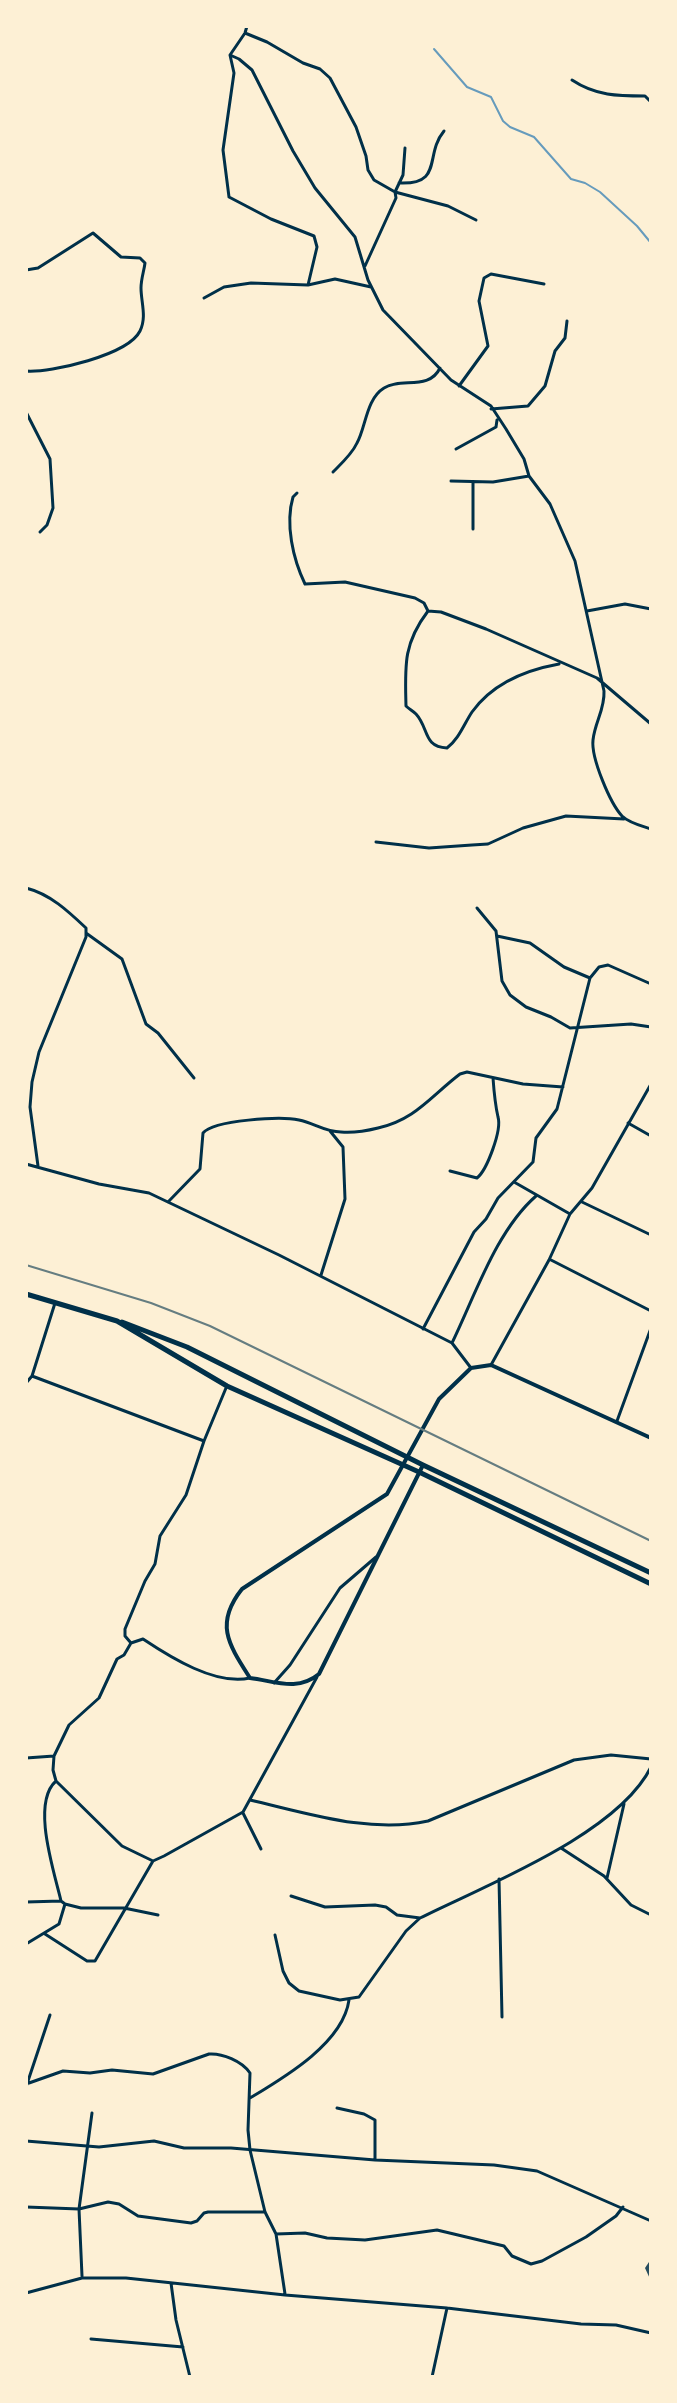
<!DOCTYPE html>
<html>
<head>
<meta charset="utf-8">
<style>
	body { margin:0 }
	#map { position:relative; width:677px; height:2403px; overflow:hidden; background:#fdf0d5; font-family:Overpass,sans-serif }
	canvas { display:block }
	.frame { position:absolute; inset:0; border:28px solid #fdf0d5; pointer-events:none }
</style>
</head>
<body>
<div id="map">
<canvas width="677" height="2403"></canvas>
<div class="frame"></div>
</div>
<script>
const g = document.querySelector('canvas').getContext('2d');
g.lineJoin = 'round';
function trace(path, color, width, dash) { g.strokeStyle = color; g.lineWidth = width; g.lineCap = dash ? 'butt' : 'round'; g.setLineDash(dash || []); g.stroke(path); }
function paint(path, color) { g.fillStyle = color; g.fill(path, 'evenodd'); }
trace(new Path2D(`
	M434 49 467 87 491 97 503 121 510 127 534 137 571 179 585 183 600 192 637 226 651 243`), '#669bbc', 2);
paint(new Path2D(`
	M651 2259V2281L645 2268Z`), '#264d5e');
trace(new Path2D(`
	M247 26 245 33 230 55 234 73 223 150 229 197 271 219 314 236 317 247 308 285
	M245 33 267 42 303 63 320 69 330 78 356 127 366 156 368 170 374 180 395 192 448 206 476 220
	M230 55 239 59 252 70 293 151 315 188 355 237 368 280 383 310 451 380 491 406 506 429 524 459 529 476 550 504 575 561 604 691C605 709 595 722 593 740 591 758 610 803 622 816 629 823 642 826 651 829
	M572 80C596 96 618 96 645 96L651 102
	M399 183C444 185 424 155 444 131
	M365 266 396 198 395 192 403 175 405 148
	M26 270 38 268 93 233 121 257 140 258 145 263C144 271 141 279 141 288 141 302 147 317 140 331 128 355 51 373 26 371
	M204 298 224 287 251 283 308 285 335 279 371 287
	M459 386 488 346 479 301 484 278 491 274 544 284
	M491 409 528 406 545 386 555 351 565 338 567 321
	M26 412 50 459 53 508 47 525 40 532
	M456 449 496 427 497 420
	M333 472C341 464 352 454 357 443 366 427 366 399 384 388 401 377 429 391 440 368
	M451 481 493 482 529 476
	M297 493 293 497C285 524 293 559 305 584L345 582 415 598 424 603 428 611 441 612 486 629 597 678 651 724
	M473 529V482
	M428 611C403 644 405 666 406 706 409 709 413 711 416 714 429 728 423 747 447 748 459 739 464 724 472 712 492 684 526 670 559 664
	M587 611 625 604 651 609
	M376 842 429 848 472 845 488 844 523 828 566 816 624 819
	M26 888C50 894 68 911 86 928V937L39 1052 32 1082 30 1107 38 1166
	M477 908 496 931 502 981 510 995 526 1007 551 1017 570 1028 631 1024 651 1027
	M86 933 122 959 146 1024 158 1033 194 1078
	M497 936 530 943 564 967 590 978
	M628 1123 651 1136
	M26 1164 99 1184 149 1193 279 1255 452 1343 471 1368
	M450 1171 477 1178C487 1170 502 1130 498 1117 495 1104 494 1092 493 1078
	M514 1182 570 1214
	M168 1202 200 1169 203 1133C214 1120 281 1116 299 1120 314 1123 325 1132 341 1132 353 1133 366 1131 378 1128 415 1120 431 1096 460 1074L467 1072 523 1084 563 1087
	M582 1202 651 1235
	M551 1260 651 1311
	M321 1275 345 1199 343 1147 330 1131
	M423 1329 474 1232 486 1219 498 1198 533 1162 536 1138 557 1109 590 978 599 967 608 965 651 984
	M452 1343C475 1296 496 1231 536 1196
	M491 1365 549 1260 570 1214 592 1188 651 1084
	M32 1376 204 1441
	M26 1383 32 1376 55 1303
	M617 1421 651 1328
	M131 1643 125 1636V1629L145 1581 155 1564 160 1536 186 1495 204 1441 226 1388
	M250 1678C216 1686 170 1657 143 1639L131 1643 124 1655 117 1659 99 1698 69 1725 54 1756 53 1770 56 1781 122 1846 153 1861 164 1856 243 1812 317 1677
	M274 1683 290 1665 340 1588 376 1557
	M26 1758 54 1756
	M56 1781C31 1803 54 1871 61 1901L65 1904
	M250 1800C307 1813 370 1834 428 1821L574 1760 611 1755 651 1759
	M243 1813 261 1849
	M561 1848 604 1876 631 1905 651 1915
	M607 1878 624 1804
	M499 1879 502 2017
	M291 1896 325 1907 375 1905 386 1907 397 1915 420 1918
	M26 1902 61 1901
	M45 1934 87 1961H95L153 1861
	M275 1935 283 1971 289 1983 299 1991 340 2000 359 1997 406 1931 420 1918C486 1885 618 1834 651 1767
	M26 1944 59 1924 65 1904 81 1908H124L158 1915
	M29 2083 63 2071 90 2073 112 2070 153 2074 209 2054C222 2053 242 2061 250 2073L248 2130 250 2150 265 2212 276 2234 285 2294
	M26 2087 50 2015
	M250 2098C285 2077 343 2043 349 2000
	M337 2108 364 2114 375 2120V2160
	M26 2141 99 2147 154 2141 184 2148H231L375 2160 494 2165 537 2171 651 2221
	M26 2207 79 2209 108 2202 119 2204 138 2216 191 2223 197 2221 204 2213 208 2212H264
	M276 2234 305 2233 327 2238 365 2240 437 2230 504 2246 512 2256 531 2264 542 2261 586 2237 616 2216 623 2207
	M82 2276 79 2209 92 2113
	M171 2283 176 2320 190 2377
	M26 2293 82 2278H126L285 2295 447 2308 581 2324 616 2325 651 2333
	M91 2339 183 2347
	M432 2377 447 2308`), '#003049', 3);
trace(new Path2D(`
	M423 1465 319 1674C297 1692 275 1681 250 1678 229 1645 214 1624 242 1589L387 1494 439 1399 471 1368 491 1365 651 1438`), '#003049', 4);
trace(new Path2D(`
	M26 1294 117 1321 227 1386 419 1472 651 1584
	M122 1322 187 1347 423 1465 651 1573`), '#003049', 5);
trace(new Path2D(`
	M26 1265 151 1303 210 1326 651 1541`), '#657d81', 2);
</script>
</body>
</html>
